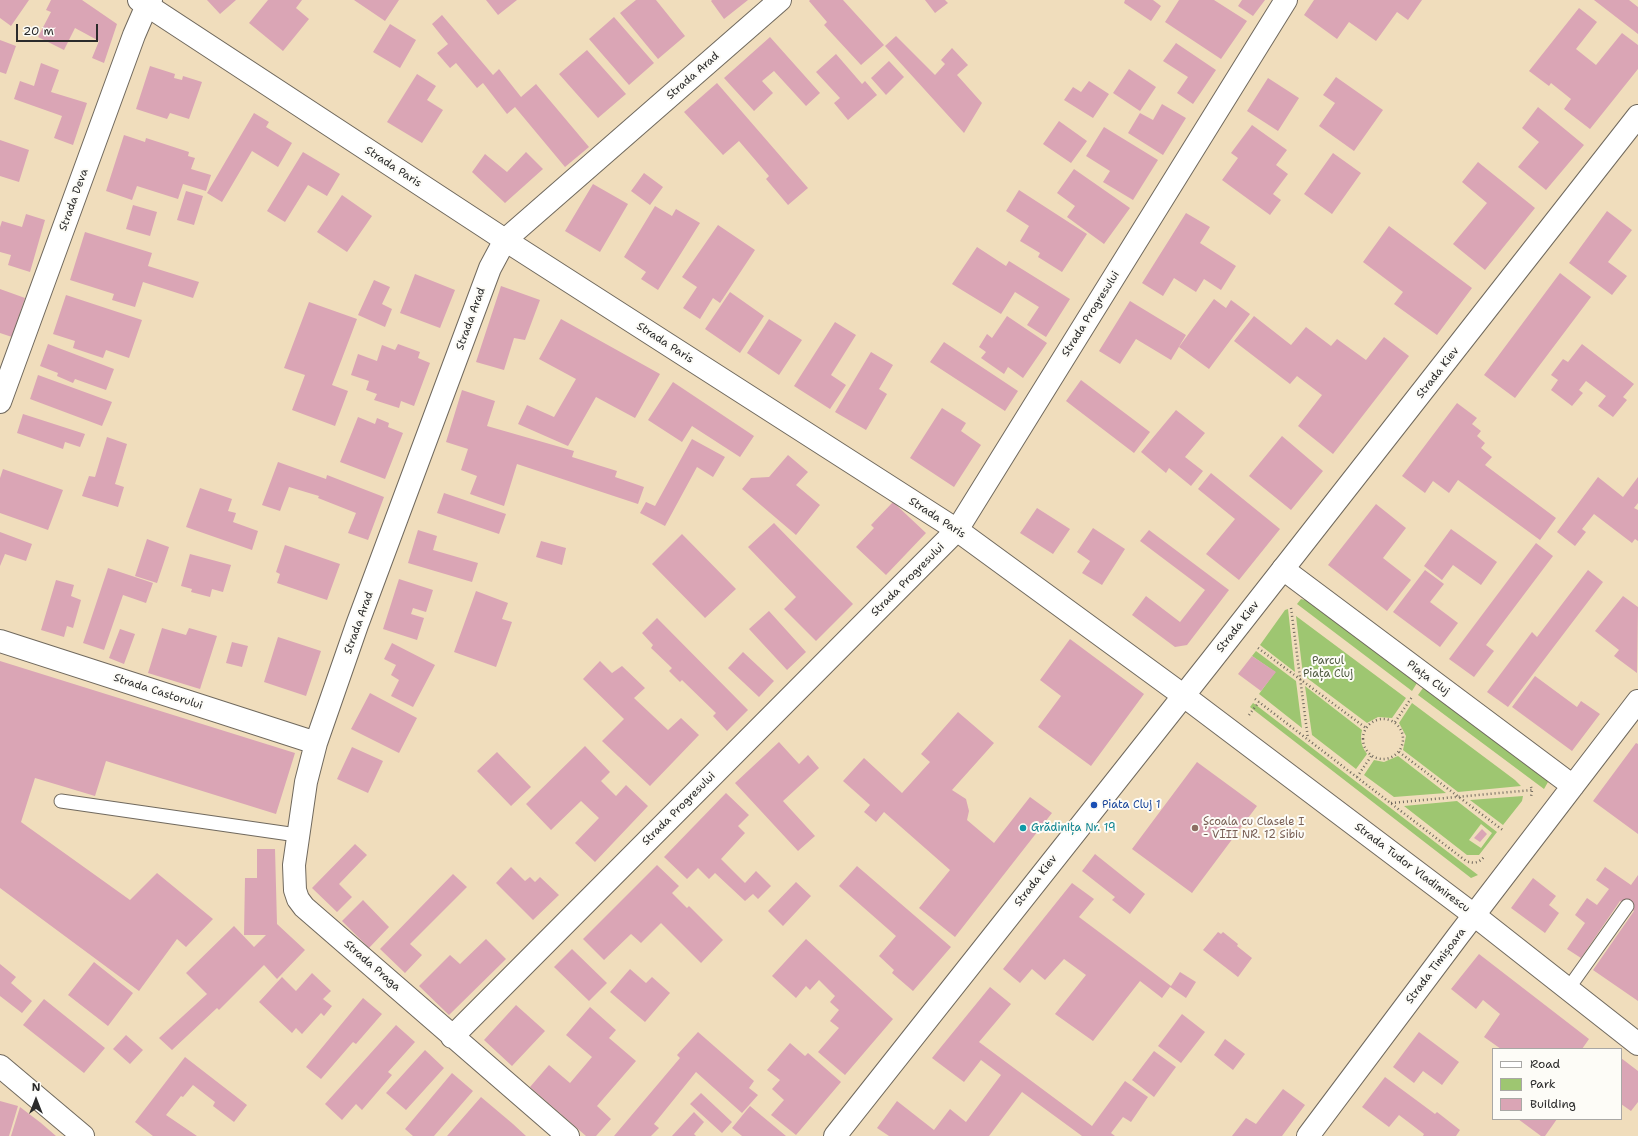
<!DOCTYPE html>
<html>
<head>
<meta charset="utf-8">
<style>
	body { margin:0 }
	#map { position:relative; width:1638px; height:1136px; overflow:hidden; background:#f0ddbc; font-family:"Shantell Sans",sans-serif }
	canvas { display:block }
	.legend { position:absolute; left:1492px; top:1048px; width:130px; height:72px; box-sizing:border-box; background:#fdfcf7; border:1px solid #a9a8a5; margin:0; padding:5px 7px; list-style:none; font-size:12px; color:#2b2b2b }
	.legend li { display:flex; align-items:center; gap:8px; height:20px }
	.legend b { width:20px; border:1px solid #a9a8a5 }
	.north { position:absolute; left:16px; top:1080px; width:40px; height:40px; -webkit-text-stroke:3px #fdfcf7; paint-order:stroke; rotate:0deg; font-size:11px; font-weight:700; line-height:16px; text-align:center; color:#2b2b2b }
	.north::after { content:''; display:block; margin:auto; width:14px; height:18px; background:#2b2b2b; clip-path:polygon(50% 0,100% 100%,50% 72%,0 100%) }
	.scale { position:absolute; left:16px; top:24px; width:82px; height:18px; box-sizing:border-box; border:2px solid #2b2b2b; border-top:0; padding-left:5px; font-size:12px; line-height:14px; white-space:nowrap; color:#2b2b2b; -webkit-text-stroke:3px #fdfcf7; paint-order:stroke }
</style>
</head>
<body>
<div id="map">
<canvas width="1638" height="1136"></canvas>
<ul class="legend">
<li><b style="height:5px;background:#fff"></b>Road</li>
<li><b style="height:11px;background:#9ec671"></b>Park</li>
<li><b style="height:11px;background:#daa5b5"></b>Building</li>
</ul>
<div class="north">N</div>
<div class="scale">20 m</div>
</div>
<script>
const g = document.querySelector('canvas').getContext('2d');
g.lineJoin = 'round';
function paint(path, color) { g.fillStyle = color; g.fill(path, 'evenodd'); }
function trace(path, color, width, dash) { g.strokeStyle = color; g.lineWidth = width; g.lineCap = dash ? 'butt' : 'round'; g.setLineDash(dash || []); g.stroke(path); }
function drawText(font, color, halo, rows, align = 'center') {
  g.font = font + ' "Shantell Sans",sans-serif'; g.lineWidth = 4; g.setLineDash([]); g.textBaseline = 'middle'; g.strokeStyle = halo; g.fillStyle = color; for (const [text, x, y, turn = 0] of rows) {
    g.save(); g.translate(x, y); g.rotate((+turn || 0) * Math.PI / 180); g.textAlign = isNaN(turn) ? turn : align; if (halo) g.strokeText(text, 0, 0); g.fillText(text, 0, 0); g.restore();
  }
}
paint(new Path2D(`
	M1301 599 1309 601 1417 683 1412 691 1297 604Z
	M1288 609 1295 672 1260 645 1285 610Z
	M1296 616 1406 698 1392 718 1378 717 1367 723 1303 675Z
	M1256 651 1296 681 1302 728 1259 694 1275 672 1252 656Z
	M1305 686 1362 730C1360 739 1361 746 1367 754L1356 769 1312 735Z
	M1423 688 1540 774 1548 782 1544 789 1418 695Z
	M1253 703 1256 705 1478 875 1471 878 1250 707Z
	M1412 703 1515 780 1521 786 1458 792 1403 750 1406 736 1399 723Z
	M1398 756 1446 793 1394 797 1364 775 1374 760 1384 762Z
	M1523 796 1522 801 1503 825 1470 800Z
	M1457 801 1497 832 1479 855H1467L1404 806ZM1481 824 1492 833 1481 848 1469 840Z`), '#9ec671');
paint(new Path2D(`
	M0 0H29L11 26 0 18Z
	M51 0H82L117 24 104 63 92 58 99 41 75 28 64 50 38 37 51 12 46 10Z
	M207 0H236L220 14Z
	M268 0H302L296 8 309 19 283 51 249 23Z
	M354 0H399L385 21Z
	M486 0H517L498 15Z
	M636 0H656L685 36 658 59 620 13Z
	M712 0H748L724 19 711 1Z
	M810 0H843L884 45 861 65 824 25 827 22 809 1Z
	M925 0H945L948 3 935 13Z
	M1125 0H1153L1161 6 1151 21 1124 3Z
	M1179 0H1214L1247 21 1221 59 1165 22Z
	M1242 0H1265L1253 16 1238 6Z
	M1314 0H1422L1408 20 1397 12 1376 41 1349 22 1337 39 1304 15Z
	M1594 0H1629L1638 7V34Z
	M1579 8 1597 22 1576 49 1596 65 1622 33 1638 45V69L1590 129 1564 109 1571 99 1551 83 1549 86 1529 71Z
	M442 15 493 75 499 69 521 97 536 84 589 147 565 167 515 107 507 114 483 83 477 88 456 63 450 68 437 53 448 44 432 24Z
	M614 17 654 63 629 85 589 39Z
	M390 24 416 40 400 68 373 52Z
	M896 36 935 75 945 64 941 60 952 48 968 65 957 75 982 103 964 133 885 46Z
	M770 37 820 93 806 106 774 71 762 81 773 93 754 111 724 78Z
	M0 40 16 46 6 74 0 72Z
	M1176 43 1216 70 1193 104 1177 93 1188 77 1163 61Z
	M587 50 626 94 598 118 559 74Z
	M836 54 862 84 865 81 877 95 848 120 834 103 840 98 816 72Z
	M889 61 904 77 886 95 871 78Z
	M41 63 59 70 51 92 87 103 73 145 54 138 62 116 14 99 20 81 34 86Z
	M150 66 175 74 174 78 182 80 183 76 202 82 189 119 170 113 167 119 136 109Z
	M1129 69 1156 87 1140 111 1113 93Z
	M417 74 436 86 427 100 443 110 422 143 387 122Z
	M1336 77 1383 110 1354 151 1319 126 1335 103 1323 95Z
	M1268 78 1299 98 1278 131 1247 111Z
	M1089 81 1109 94 1093 118 1064 100 1073 87 1081 92Z
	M717 83 808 188 788 205 766 179 769 176 739 141 723 155 684 112Z
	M1162 104 1186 118 1163 155 1128 133 1140 113 1153 120Z
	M1538 107 1584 145 1546 190 1518 167 1539 142 1522 128Z
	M254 113 269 122 266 127 292 143 278 167 252 151 222 202 207 193Z
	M1059 121 1087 141 1071 163 1043 144Z
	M1252 125 1287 150 1276 165 1288 174 1273 194 1281 200 1270 215 1222 180 1238 158 1231 153Z
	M1104 127 1158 160 1133 200 1103 182 1110 171 1086 156Z
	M124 135 145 142 146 138 189 152 188 156 195 158 191 169 211 175 206 191 183 184 178 199 137 186 132 200 106 191Z
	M0 140 29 150 19 182 0 176Z
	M303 152 340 174 327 196 308 185 285 222 267 211Z
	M526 152 543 169 505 203 472 172 485 154 507 172Z
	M1333 153 1361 173 1332 214 1304 194Z
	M1478 162 1535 208 1485 270 1453 244 1487 203 1462 182Z
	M1074 169 1130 208 1104 244 1067 217 1075 206 1057 193Z
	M644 173 663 187 650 205 631 191Z
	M593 184 628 204 600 252 565 231Z
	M1019 190 1087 234 1062 272 1038 257 1040 253 1020 241 1029 226 1006 211Z
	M186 191 203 196 194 225 177 220Z
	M342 195 372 216 347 252 317 232Z
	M133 205 157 212 150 236 126 229Z
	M655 206 672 216 676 209 700 223 658 290 641 279 646 272 624 257Z
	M1607 211 1632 230 1608 262 1627 276 1612 295 1569 263Z
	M1186 213 1210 227 1200 243 1236 266 1221 290 1204 279 1196 292 1174 278 1163 296 1142 283Z
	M26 214 45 220 30 272 8 265 11 255 0 252V227L2 221 22 227Z
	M718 225 755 250 720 303 713 298 700 319 683 308 697 287 682 277Z
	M1389 226 1472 288 1437 335 1394 304 1403 292 1363 262Z
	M85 232 152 253 148 266 199 282 193 298 143 282 135 307 112 300 114 294 70 280Z
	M977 247 1006 266 1009 261 1070 299 1046 337 1027 325 1039 307 1015 292 1001 314 952 284Z
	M1560 273 1591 297 1515 398 1484 375Z
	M415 274 455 290 440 328 400 313Z
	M374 280 390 287 382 304 392 309 385 327 358 315Z
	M501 286 540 300 525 340 514 338 504 370 476 362Z
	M0 289 25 298 12 337 0 333Z
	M730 292 764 316 740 353 705 329Z
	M66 295 142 320 129 358 106 350 103 358 73 348 75 341 53 334Z
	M1214 299 1226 308 1231 300 1250 314 1209 369 1179 347Z
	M1130 301 1186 335 1171 360 1136 339 1120 364 1099 351Z
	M309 302 357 319 332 385 348 391 335 426 292 410 305 375 284 368Z
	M1007 316 1047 343 1023 378 1008 367 1004 374 981 358 986 352 979 347 987 334 992 338Z
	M1254 316 1291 345 1306 327 1331 346 1337 339 1366 360 1384 337 1409 356 1333 454 1298 426 1322 395 1297 376 1290 384 1234 341Z
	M561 319 660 374 635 418 596 397 568 446 518 424 527 405 554 417 576 379 539 359Z
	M769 319 802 340 779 375 747 353Z
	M835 322 856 335 831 375 846 385 830 409 794 386Z
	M944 342 1018 391 1005 411 930 362Z
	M48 344 114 369 106 390 75 379 73 383 57 376 58 373 40 366Z
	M398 344 420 352 418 358 430 363 414 406 401 401 399 408 374 400 377 394 366 390 369 381 351 375 358 354 377 361 382 345 395 350Z
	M1582 344 1634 384 1623 397 1627 400 1613 417 1598 406 1606 396 1586 381 1579 390 1583 393 1572 406 1551 390 1558 380 1551 375 1563 359 1568 362Z
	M871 352 893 365 879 389 887 394 866 430 835 412Z
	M38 375 112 402 102 426 30 399Z
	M1081 380 1150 432 1134 453 1066 401Z
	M673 382 754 436 740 457 692 426 682 442 648 420Z
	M462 390 495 401 487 426 574 451 572 457 617 471 615 477 644 487 638 504 517 464 504 506 470 494 477 476 461 470 468 449 446 442Z
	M1457 403 1477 418 1472 424 1481 431 1477 436 1485 443 1481 448 1492 457 1485 465 1556 518 1540 540 1458 480 1449 493 1433 481 1425 493 1402 476Z
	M942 408 966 423 961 431 981 445 954 487 910 458Z
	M1176 410 1205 433 1185 457 1203 471 1191 486 1169 468 1166 473 1141 452Z
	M23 414 85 434 80 447 65 442 63 449 17 433Z
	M358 417 375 424 377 418 389 423 388 427 403 433 385 479 340 462Z
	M1282 436 1323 471 1291 510 1249 476Z
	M107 437 127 444 115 484 124 487 118 507 82 496 89 476 95 477Z
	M692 439 725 457 713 477 697 467 665 526 640 513 646 502 655 506Z
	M788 455 808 472 796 485 820 505 796 535 742 489 751 478 769 477Z
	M278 462 326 479 327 475 384 497 368 540 348 533 356 513 318 498 319 496 289 487 280 511 262 505Z
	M3 469 63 490 48 530 0 513V478Z
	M1211 473 1280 529 1239 580 1206 554 1235 519 1198 489Z
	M1598 477 1623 497 1638 477V503L1634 508 1638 510V541L1635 539 1632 543 1594 514 1582 529 1586 532 1575 546 1557 532Z
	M200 488 232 499 228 511 236 513 233 522 258 531 252 550 186 527Z
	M444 493 506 514 499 534 437 513Z
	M893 502 926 533 886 575 856 547 874 528 871 525Z
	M1376 504 1406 528 1383 558 1411 580 1387 611 1328 565Z
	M1037 508 1070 529 1053 554 1020 533Z
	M774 523 853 604 816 641 784 609 796 597 748 547Z
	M1093 528 1125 549 1102 585 1082 573 1090 561 1077 552Z
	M1451 529 1497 562 1481 585 1453 565 1442 580 1424 566Z
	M418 530 437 536 433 550 478 563 472 582 408 563Z
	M1149 530 1229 590 1187 645 1175 647 1132 615 1146 596 1180 622 1205 590 1140 541Z
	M0 532 32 544 26 561 5 554 0 566Z
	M682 534 736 589 705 618 652 564Z
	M147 539 169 547 157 583 135 576Z
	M541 541 566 548 562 565 536 557Z
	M1536 543 1553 556 1486 645 1494 651 1474 677 1449 659Z
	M285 545 340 564 327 600 277 583 280 574 276 572Z
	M190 554 231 565 223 592 212 589 210 597 191 592 192 589 181 586Z
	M108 568 153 583 146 603 123 595 104 650 83 643Z
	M1425 570 1444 584 1430 602 1458 623 1440 647 1393 612Z
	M1588 570 1603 582 1508 707 1487 692 1532 632 1537 637Z
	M399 579 433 590 426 612 413 608 411 614 424 618 417 640 383 629Z
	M56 580 74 585 71 596 81 600 73 628 67 626 64 637 41 630Z
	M476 591 508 603 502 619 512 622 496 667 454 652Z
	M1623 596 1638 607 1637 673 1614 656 1619 650 1595 631Z
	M769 611 806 652 787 670 749 629Z
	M657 618 748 710 727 731 713 716 716 713 682 680 680 682 669 671 672 668 651 648 653 645 642 633Z
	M162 628 186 635 189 628 217 636 200 689 148 673Z
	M120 629 135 634 124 664 109 658Z
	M278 637 321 651 306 696 264 682Z
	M1070 639 1144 694 1091 766 1038 727 1061 696 1040 680Z
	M232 642 248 646 242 667 226 663Z
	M392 643 435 665 413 707 391 696 399 680 391 675 396 665 384 659Z
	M743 652 774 681 759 697 728 668Z
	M1252 656 1276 672 1261 691 1238 674Z
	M0 661 295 753 276 814 106 761 95 796 35 778 21 822 130 900 157 873 213 919 186 947 177 939 139 991 0 888Z
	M600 661 612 673 622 666 645 688 634 698 668 730 681 718 699 735 650 786 602 741 624 719 583 679Z
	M1535 676 1577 707 1581 701 1600 714 1572 751 1512 707Z
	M370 693 417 718 399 753 351 729Z
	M958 712 994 743 952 790 966 799 969 811 967 820 994 843 1030 797 1052 813 955 937 919 908 950 870 884 812 876 822 864 812 870 805 843 781 864 758 902 793 930 762 921 754Z
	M779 742 799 764 808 755 819 768 783 801 815 836 798 851 735 783Z
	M1636 743 1638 744V834L1593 801Z
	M585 746 610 772 601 781 616 796 626 785 648 806 595 862 575 843 599 818 581 801 551 830 526 804Z
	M352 747 383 761 368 793 337 779Z
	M497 752 531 787 511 806 477 771Z
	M1197 762 1257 806 1192 893 1132 849Z
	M726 793 749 815 738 826 745 833 721 859 745 883 756 871 771 886 758 899 753 894 745 901 715 873 709 879 698 868 687 879 664 857Z
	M1482 829 1487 834 1480 842 1474 838Z
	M355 844 367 855 339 884 352 897 337 912 312 888Z
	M257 849H275L277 924 305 950 277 979 264 965 219 1010 217 1008 172 1050 159 1038 207 994 186 973 234 926 254 947 266 935H244L245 878H257Z
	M1095 854 1145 894 1130 914 1112 900 1115 897 1082 871Z
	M657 865 679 886 672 893 687 908 689 906 723 940 701 963 661 923 641 943 631 934 604 960 583 939Z
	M857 866 951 947 913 991 892 973 894 970 879 956 896 936 839 886Z
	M511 867 525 881 530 877 535 882 540 877 559 895 533 920 496 883Z
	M1605 867 1631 885 1638 875V1001L1593 970 1634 911 1620 901 1581 958 1567 949 1585 923 1575 915 1587 898 1597 905 1609 889 1596 880Z
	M453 874 467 887 410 944 422 955 405 973 380 949Z
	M1533 878 1556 896 1549 905 1559 913 1545 933 1511 908Z
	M796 882 811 896 783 926 768 911Z
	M1072 883 1094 899 1079 917 1171 986 1180 972 1196 982 1186 998 1170 987 1162 998 1140 981 1093 1041 1055 1014 1086 975 1064 959 1045 980 1032 969 1020 983 1003 969Z
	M363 900 389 927 369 948 342 921Z
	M1218 932 1221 934 1223 932 1238 944 1237 946 1252 958 1238 977 1203 950Z
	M486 939 506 959 449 1015 419 986 450 955 460 964Z
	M806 939 893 1019 845 1075 818 1052 839 1028 830 1021 839 1010 830 1002 835 996 819 980 810 990 806 986 796 998 772 976Z
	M572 949 607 983 589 1001 554 967Z
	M1479 954 1589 1039 1582 1049H1501L1484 1037 1500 1014 1483 1000 1476 1009 1451 989Z
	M94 962 133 993 108 1026 68 995Z
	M0 964 16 977 11 983 32 1001 22 1013 0 996Z
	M630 969 646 983 652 977 670 993 645 1022 610 992Z
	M312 973 331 991 323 999 332 1006 324 1016 321 1013 302 1034 296 1028 292 1033 259 1002 282 977 296 991Z
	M990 987 1011 1004 979 1042 1092 1126 1125 1081 1148 1097 1131 1122 1123 1117 1111 1133 1115 1136H1082L1022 1092 989 1136H889L877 1128 897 1101 934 1130 950 1109 966 1122 1001 1075 981 1060 964 1082 932 1058Z
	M363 998 382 1014 356 1044 353 1042 321 1079 306 1067Z
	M44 999 105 1048 84 1073 23 1025Z
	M516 1005 545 1031 512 1066 484 1040Z
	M590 1007 616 1030 609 1038 636 1061 597 1106 611 1119 596 1136H586L530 1087 549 1065 570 1083 592 1057 566 1035Z
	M1182 1014 1205 1032 1181 1063 1158 1046Z
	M396 1025 415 1042 388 1072 392 1075 362 1110 356 1104 342 1120 325 1104Z
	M698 1032 754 1081 749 1088 758 1095 742 1113 696 1072 654 1124 659 1128 651 1136H614L680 1058 677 1055Z
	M1419 1032 1459 1062 1442 1085 1423 1071 1414 1083 1393 1067Z
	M126 1035 143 1050 130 1064 113 1049Z
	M1225 1039 1245 1054 1233 1070 1214 1055Z
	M790 1043 805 1056 808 1053 841 1082 796 1135 771 1115 784 1100 772 1089 780 1080 767 1070Z
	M425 1050 444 1068 406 1110 386 1093Z
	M1154 1051 1176 1067 1154 1097 1132 1080Z
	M185 1057 247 1105 234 1122 213 1106 215 1102 193 1085 183 1097 181 1096 166 1115 197 1136H153L135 1122Z
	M1621 1058 1638 1071V1102L1631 1111 1621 1104Z
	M452 1073 473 1091 434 1136H413L405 1129Z
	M1385 1077 1435 1114 1437 1112 1460 1130 1456 1136H1423L1424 1134 1399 1115 1389 1127 1362 1107Z
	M1283 1089 1305 1105 1282 1136H1232L1246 1118 1256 1124Z
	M701 1093 732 1122 722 1133 690 1104Z
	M481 1097 513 1124 526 1136H447Z
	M0 1101 18 1106 9 1136H0Z
	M750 1106 786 1136H742L732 1128Z
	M20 1107 41 1123 56 1136H11Z
	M694 1112 704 1122 694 1134 696 1136H672Z
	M1518 1119H1557L1545 1136H1541Z`), '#daa5b5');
const service = new Path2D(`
	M61 801 297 835
	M1568 989 1627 906`);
const minor = new Path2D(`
	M0 402 134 35 147 5 151 0
	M1283 569 1573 786
	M0 641 316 743
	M452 1037 957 530 1286 0
	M568 1136 304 907 298 899 295 890 294 865 306 782 316 743 357 625 490 268 505 240 780 0
	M1308 1136 1458 936 1638 701`);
const tertiary = new Path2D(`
	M139 0 505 240 957 530 1184 696 1474 915 1638 1044
	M835 1136 1211 661 1638 116`);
const secondary = new Path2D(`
	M0 1066 83 1136`);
trace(service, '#70695e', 15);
trace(minor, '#70695e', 24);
trace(tertiary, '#70695e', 24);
trace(secondary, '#70695e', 24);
trace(new Path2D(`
	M1291 608 1308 739
	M1258 648 1366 728
	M1255 699 1466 861C1474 864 1479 863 1485 856
	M1249 715 1259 702
	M1363 739a20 20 0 1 1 40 0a20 20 0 1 1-40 0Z
	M1395 722 1412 697
	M1399 752 1504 831
	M1357 777 1372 755
	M1531 787 1532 790 1531 797
	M1391 803 1532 790`), '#70695e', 2.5, [1, 3]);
trace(service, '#fff', 13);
trace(minor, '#fff', 22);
trace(tertiary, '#fff', 22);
trace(secondary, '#fff', 22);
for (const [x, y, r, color] of [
	[1094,805,4,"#1a4fb4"],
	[1023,828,4,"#0f9aa8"],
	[1195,828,4,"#8d6e63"]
]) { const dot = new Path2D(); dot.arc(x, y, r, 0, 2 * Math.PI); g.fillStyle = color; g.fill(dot); trace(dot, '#fdfcf7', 1.5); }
drawText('11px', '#2b2b2b', '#fdfcf7', [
	["Strada Arad",693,76,-41],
	["Strada Paris",393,167,33],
	["Strada Deva",74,200,-70],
	["Strada Progresului",1091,314,-58],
	["Strada Arad",471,319,-70],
	["Strada Paris",665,343,33],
	["Strada Kiev",1438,373,-52],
	["Strada Paris",937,518,33],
	["Strada Progresului",908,580,-45],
	["Strada Arad",359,623,-70],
	["Strada Kiev",1238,627,-52],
	["Piața Cluj",1428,678,37],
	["Strada Castorului",158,692,18],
	["Strada Progresului",679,809,-45],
	["Strada Tudor Vladimirescu",1412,868,37],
	["Strada Kiev",1036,881,-52],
	["Strada Praga",372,966,41],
	["Strada Timișoara",1436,966,-53]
]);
drawText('11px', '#4e5a40', '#fdfcf7', [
	["Parcul",1328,661],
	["Piața Cluj",1328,674]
]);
drawText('11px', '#164399', '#fdfcf7', [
	["Piata Cluj 1",1102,805]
], 'left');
drawText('11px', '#785e54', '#fdfcf7', [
	["Școala cu Clasele I",1203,822],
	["- VIII NR. 12 Sibiu",1203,835]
], 'left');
drawText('11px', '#0d838f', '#fdfcf7', [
	["Grădinița Nr. 19",1031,828]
], 'left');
</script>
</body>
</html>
